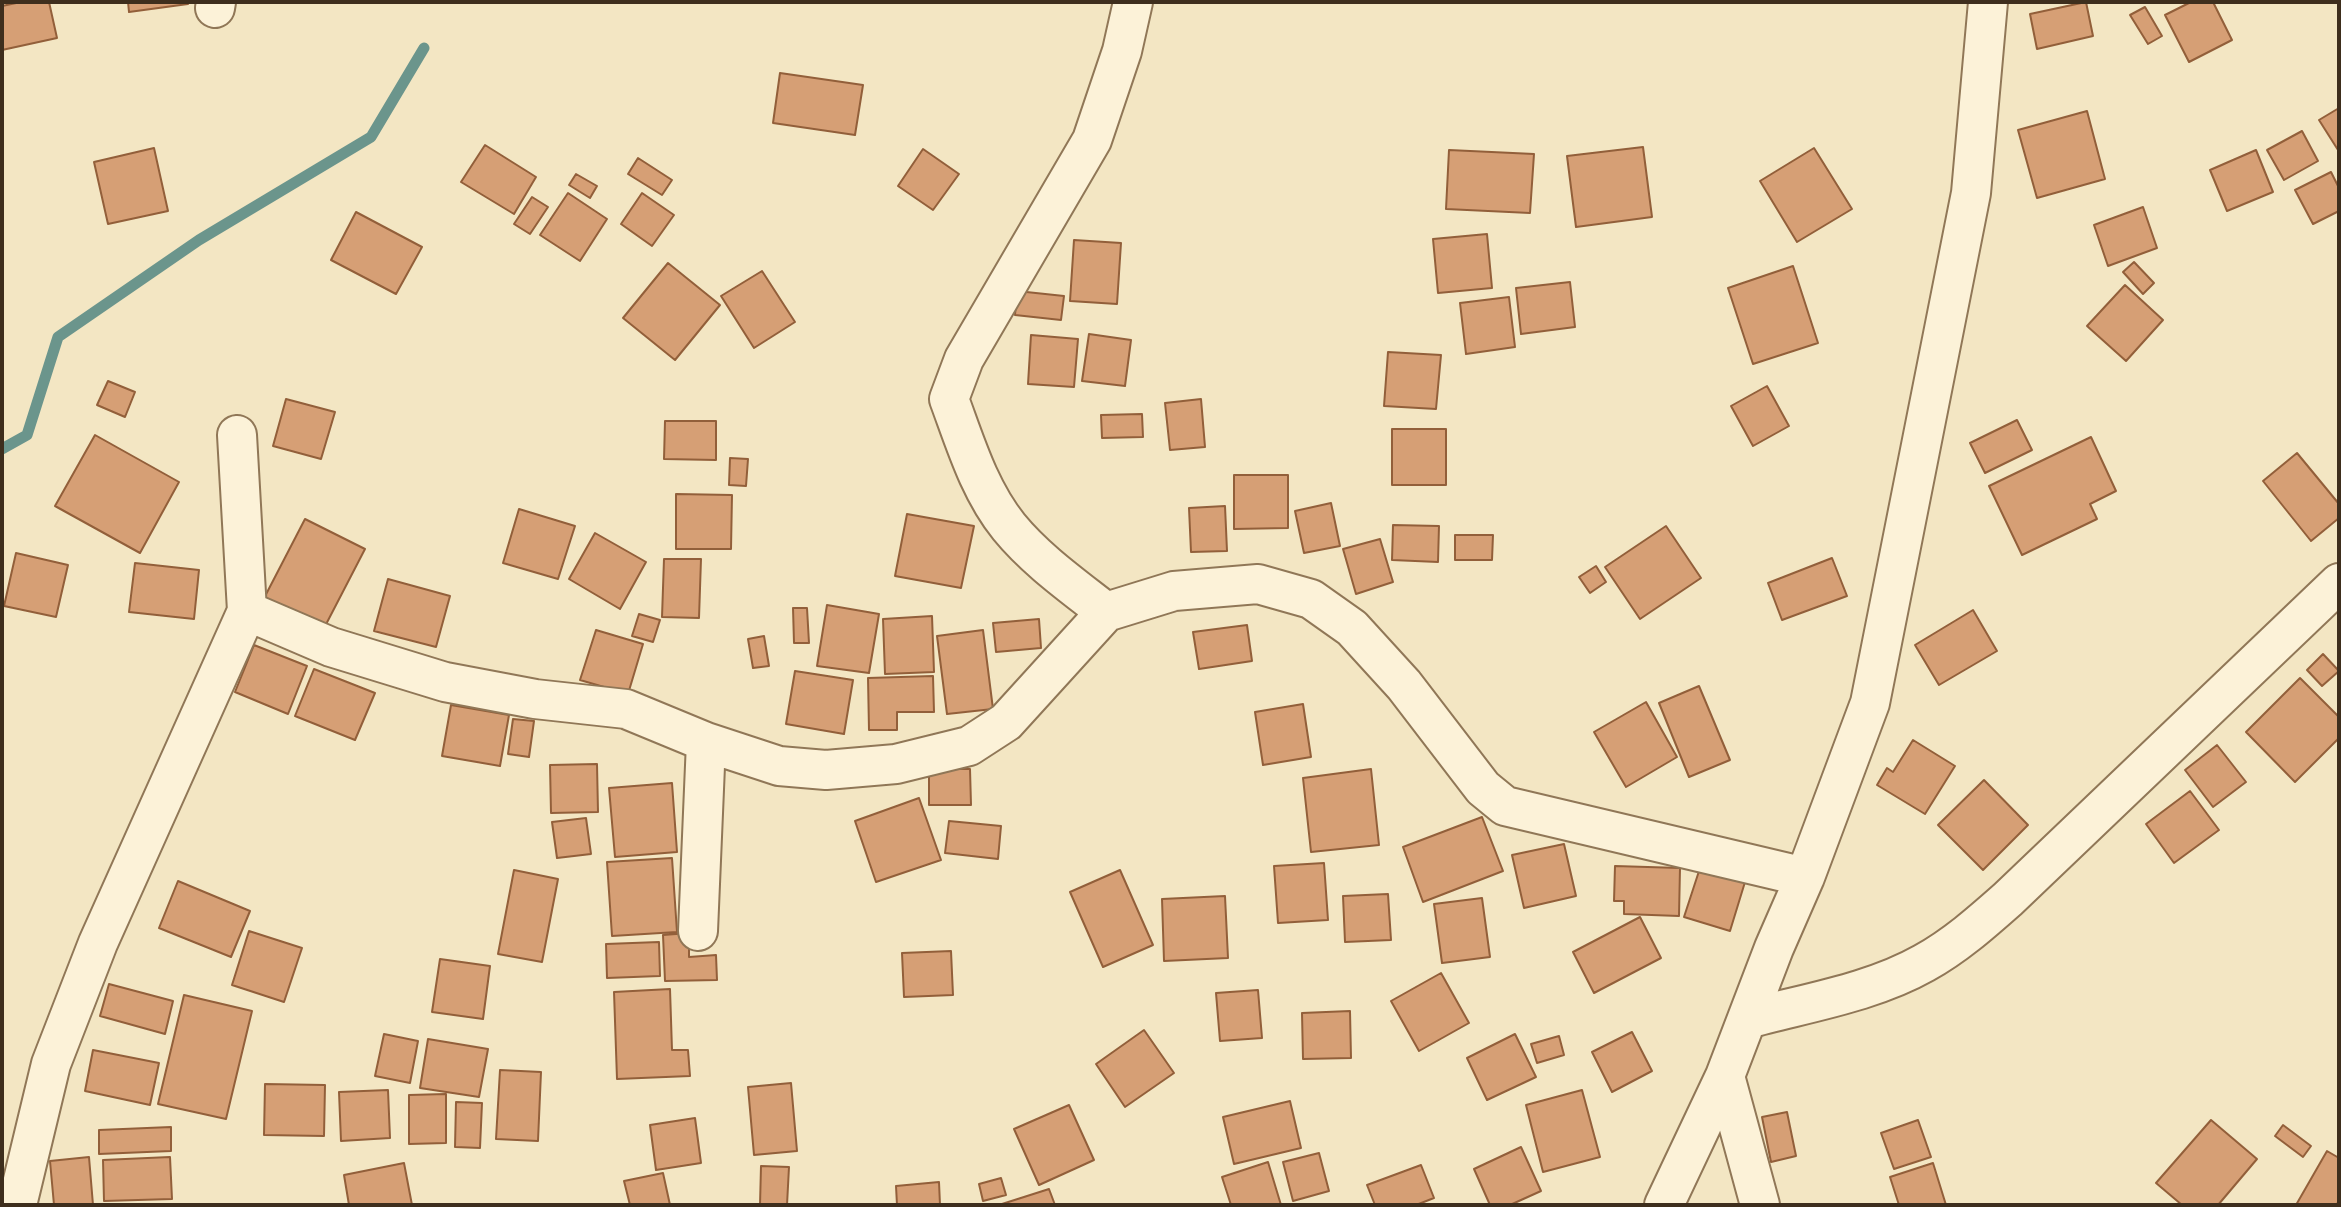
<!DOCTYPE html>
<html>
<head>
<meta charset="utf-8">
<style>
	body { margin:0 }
	#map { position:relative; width:2341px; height:1207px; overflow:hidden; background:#f3e6c3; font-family:Merriweather,serif }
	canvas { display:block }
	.frame { position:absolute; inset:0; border:4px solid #3e2e1d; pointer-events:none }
</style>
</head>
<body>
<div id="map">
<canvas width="2341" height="1207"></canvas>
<div class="frame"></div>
</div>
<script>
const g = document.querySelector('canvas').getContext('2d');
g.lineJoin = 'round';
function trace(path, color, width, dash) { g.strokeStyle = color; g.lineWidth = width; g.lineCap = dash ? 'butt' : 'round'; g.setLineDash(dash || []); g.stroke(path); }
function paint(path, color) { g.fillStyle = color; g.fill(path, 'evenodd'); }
trace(new Path2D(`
	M2 449 27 435 58 337 199 240 371 137 424 48`), '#6b958c', 11);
const building = new Path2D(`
	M21 2H49L57 38 2 50V6Z
	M128 2H188V4L129 12Z
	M2086 2 2093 36 2037 49 2030 14Z
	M2191 2H2213L2232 40 2189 62 2165 15Z
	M2145 7 2162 36 2148 44 2130 15Z
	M780 73 863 85 855 135 773 123Z
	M2339 108V150H2338L2319 120Z
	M2087 111 2105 179 2037 198 2018 130Z
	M2302 131 2318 161 2284 180 2267 150Z
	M485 145 536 177 514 214 461 182Z
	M1643 147 1652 217 1576 227 1567 156Z
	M154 148 168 211 108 224 94 162Z
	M1814 148 1852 209 1797 242 1760 181Z
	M923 149 959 174 933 210 898 186Z
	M1449 150 1534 154 1530 213 1446 209Z
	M2256 150 2273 192 2227 211 2210 170Z
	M638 158 672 180 662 195 628 174Z
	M2331 172 2339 188V211L2313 224 2295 190Z
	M576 174 597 186 590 198 569 185Z
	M568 193 607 219 580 261 540 235Z
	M642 193 674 215 652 246 621 224Z
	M532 197 548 207 530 234 514 224Z
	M2143 207 2157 248 2108 266 2094 225Z
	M356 212 422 247 396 294 331 260Z
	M1487 234 1492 288 1438 293 1433 239Z
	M1074 240 1121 243 1117 304 1070 301Z
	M2134 262 2154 283 2143 294 2123 272Z
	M668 263 720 305 675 360 623 318Z
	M1793 266 1818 343 1753 364 1728 288Z
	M762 271 795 322 754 348 721 296Z
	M1570 282 1575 327 1521 334 1516 288Z
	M2125 285 2163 320 2126 361 2087 326Z
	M1017 291 1064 296 1061 320 1015 315Z
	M1509 297 1515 347 1466 354 1460 303Z
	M1089 334 1131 340 1125 386 1082 381Z
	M1031 335 1078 339 1074 387 1028 384Z
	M1388 352 1441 355 1436 409 1384 406Z
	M108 381 135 392 125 417 97 405Z
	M1767 386 1789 426 1753 446 1731 406Z
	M286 399 335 412 321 459 273 446Z
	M1201 399 1205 447 1170 450 1165 403Z
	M1142 414 1143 437 1102 438 1101 415Z
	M2017 420 2032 450 1985 473 1970 443Z
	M665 421H716V460L664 459Z
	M1392 429H1446V485H1392Z
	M95 435 179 482 140 553 55 506Z
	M2091 437 2116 491 2090 504 2097 519 2022 555 1989 486Z
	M2297 453 2339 504V518L2311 541 2263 481Z
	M730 458 748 459 746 486 729 485Z
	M1234 475H1288V528L1234 529Z
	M676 494 732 495 731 549H676Z
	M1331 503 1340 546 1304 553 1295 511Z
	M1225 506 1227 551 1191 552 1189 508Z
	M519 509 575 526 558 579 503 563Z
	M907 514 974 526 961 588 895 576Z
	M305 519 365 549 321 634 261 604Z
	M1393 525 1439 526 1438 562 1392 560Z
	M1666 526 1701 578 1640 619 1605 567Z
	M595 533 646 562 620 609 569 579Z
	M1455 535H1493L1492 560H1455Z
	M1380 539 1393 582 1356 594 1343 549Z
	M16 553 68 565 56 617 4 606Z
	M1832 558 1847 596 1782 620 1768 583Z
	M664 559H701L699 618 662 617Z
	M135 563 199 570 194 619 129 612Z
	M1596 566 1606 582 1590 593 1579 577Z
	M388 579 450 596 436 647 374 631Z
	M827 605 879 614 869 673 817 666Z
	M793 608H807L809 643H794Z
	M1973 610 1997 651 1939 685 1915 645Z
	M639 614 660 620 653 642 632 636Z
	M932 616 934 672 885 674 883 619Z
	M1039 619 1041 648 996 652 993 623Z
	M1247 625 1252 661 1199 669 1193 632Z
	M596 630 643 644 628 694 580 680Z
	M983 630 993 709 947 714 937 636Z
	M764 636 769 666 753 668 748 639Z
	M254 645 307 666 288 714 235 692Z
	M2323 654 2339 671 2322 686 2307 670Z
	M314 669 375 693 355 740 295 716Z
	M795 671 853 680 844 734 786 724Z
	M933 676 934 712H897V730H869L868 678Z
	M2300 678 2339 717V738L2295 782 2246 732Z
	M1699 686 1730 760 1689 777 1659 703Z
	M1646 702 1677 757 1626 787 1594 732Z
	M1303 704 1311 757 1263 765 1255 712Z
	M451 705 509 715 500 766 442 756Z
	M513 719 534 721 529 757 508 754Z
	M1913 740 1955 766 1925 814 1877 785 1887 768 1893 772Z
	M2217 745 2246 782 2213 807 2185 770Z
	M597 764 598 812 551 813 550 765Z
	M929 769H970L971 805H929Z
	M1371 769 1379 845 1311 852 1303 778Z
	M1984 780 2028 825 1983 870 1938 825Z
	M672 783 677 852 615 857 609 788Z
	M2190 791 2219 830 2174 863 2146 824Z
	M919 798 941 860 876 882 855 821Z
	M1482 817 1503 871 1423 902 1403 847Z
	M586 818 591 854 557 858 552 822Z
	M949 821 1001 826 998 859 945 853Z
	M1564 844 1576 896 1524 908 1512 855Z
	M672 858 677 932 612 936 607 862Z
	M1324 863 1328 920 1278 923 1274 866Z
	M1615 866 1680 868 1679 916 1624 914V901H1614Z
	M1700 868 1745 882 1730 931 1684 917Z
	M514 870 558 879 542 962 498 954Z
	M1120 870 1153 945 1103 967 1070 892Z
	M178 881 250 911 231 957 159 928Z
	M1388 894 1391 940 1345 942 1343 896Z
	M1225 896 1228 958 1164 961 1162 899Z
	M1482 898 1490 957 1442 963 1434 904Z
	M1640 917 1661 958 1594 993 1573 952Z
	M249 931 302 948 284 1002 232 985Z
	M689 933V957L716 955 717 980 665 981 663 935Z
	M659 942 660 976 607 978 606 944Z
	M951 951 953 995 904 997 902 953Z
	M440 959 490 966 483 1019 432 1012Z
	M1441 973 1469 1023 1419 1051 1391 1001Z
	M109 984 173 1001 165 1034 100 1016Z
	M670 989 672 1050H688L690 1076 617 1079 614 992Z
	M1258 990 1262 1038 1220 1041 1216 993Z
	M184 995 252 1011 226 1119 158 1104Z
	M1350 1011 1351 1058 1303 1059 1302 1013Z
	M1144 1030 1174 1073 1125 1107 1096 1064Z
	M1632 1032 1652 1071 1612 1092 1592 1052Z
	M384 1034 418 1041 410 1083 375 1076Z
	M1515 1034 1536 1077 1487 1100 1467 1058Z
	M1559 1036 1564 1055 1537 1063 1531 1044Z
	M428 1039 488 1049 479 1097 420 1088Z
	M93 1050 159 1063 150 1105 85 1091Z
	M500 1070 541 1072 538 1141 496 1139Z
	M791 1083 797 1151 754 1155 748 1087Z
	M265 1084 325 1085 324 1136 264 1135Z
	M388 1090 390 1138 341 1141 339 1092Z
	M1582 1090 1600 1157 1543 1172 1526 1105Z
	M446 1094V1143L409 1144V1095Z
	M1290 1101 1301 1148 1234 1164 1223 1117Z
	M456 1102 482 1103 480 1148 455 1147Z
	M1069 1105 1094 1160 1039 1185 1014 1129Z
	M1787 1112 1796 1156 1771 1162 1762 1117Z
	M695 1118 701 1163 656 1170 650 1125Z
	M1918 1120 1931 1157 1894 1169 1881 1133Z
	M2211 1120 2257 1159 2218 1205H2182L2156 1183Z
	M2283 1125 2311 1146 2303 1157 2275 1136Z
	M171 1127V1151L99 1154V1130Z
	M1521 1147 1541 1191 1510 1205H1490L1474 1169Z
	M2327 1151 2339 1158V1201L2336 1205H2296Z
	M1319 1153 1329 1191 1293 1201 1283 1162Z
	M89 1157 93 1205H54L50 1161Z
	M170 1157 172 1199 104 1201 103 1160Z
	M1268 1162 1281 1205H1231L1222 1177Z
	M404 1163 412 1205H349L344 1175Z
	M1933 1163 1946 1205H1899L1890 1177Z
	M1421 1165 1434 1198 1416 1205H1375L1367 1185Z
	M761 1166 789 1167 787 1205H760Z
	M663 1173 670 1205H630L624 1181Z
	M1001 1178 1006 1195 983 1201 979 1184Z
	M939 1182 940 1205H897L896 1186Z
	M1049 1189 1055 1205H1003L1002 1204Z`);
paint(building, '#d69f75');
trace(building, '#925f3a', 2);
const minor = new Path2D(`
	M215 8 216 2
	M247 611 331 647 445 682 535 699 626 709 706 742 779 766 826 770 896 764 969 746 1006 722 1106 612 1174 591 1258 584 1311 599 1352 628 1404 685 1483 788 1505 806 1805 877
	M1106 612C1073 586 1036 560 1009 527 979 490 965 442 949 399L964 359 1092 140 1122 51 1133 2
	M698 931 706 742
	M1747 1019C1805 1003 1871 993 1924 963 1955 946 1982 922 2008 899L2339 583
	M1725 1076 1760 1205
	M17 1205 51 1064 98 943 247 611 237 435
	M1664 1205 1725 1076 1774 948 1805 877 1870 703 1971 193 1988 2`);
trace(minor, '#907757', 42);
trace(minor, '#fcf2d8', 38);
</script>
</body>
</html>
